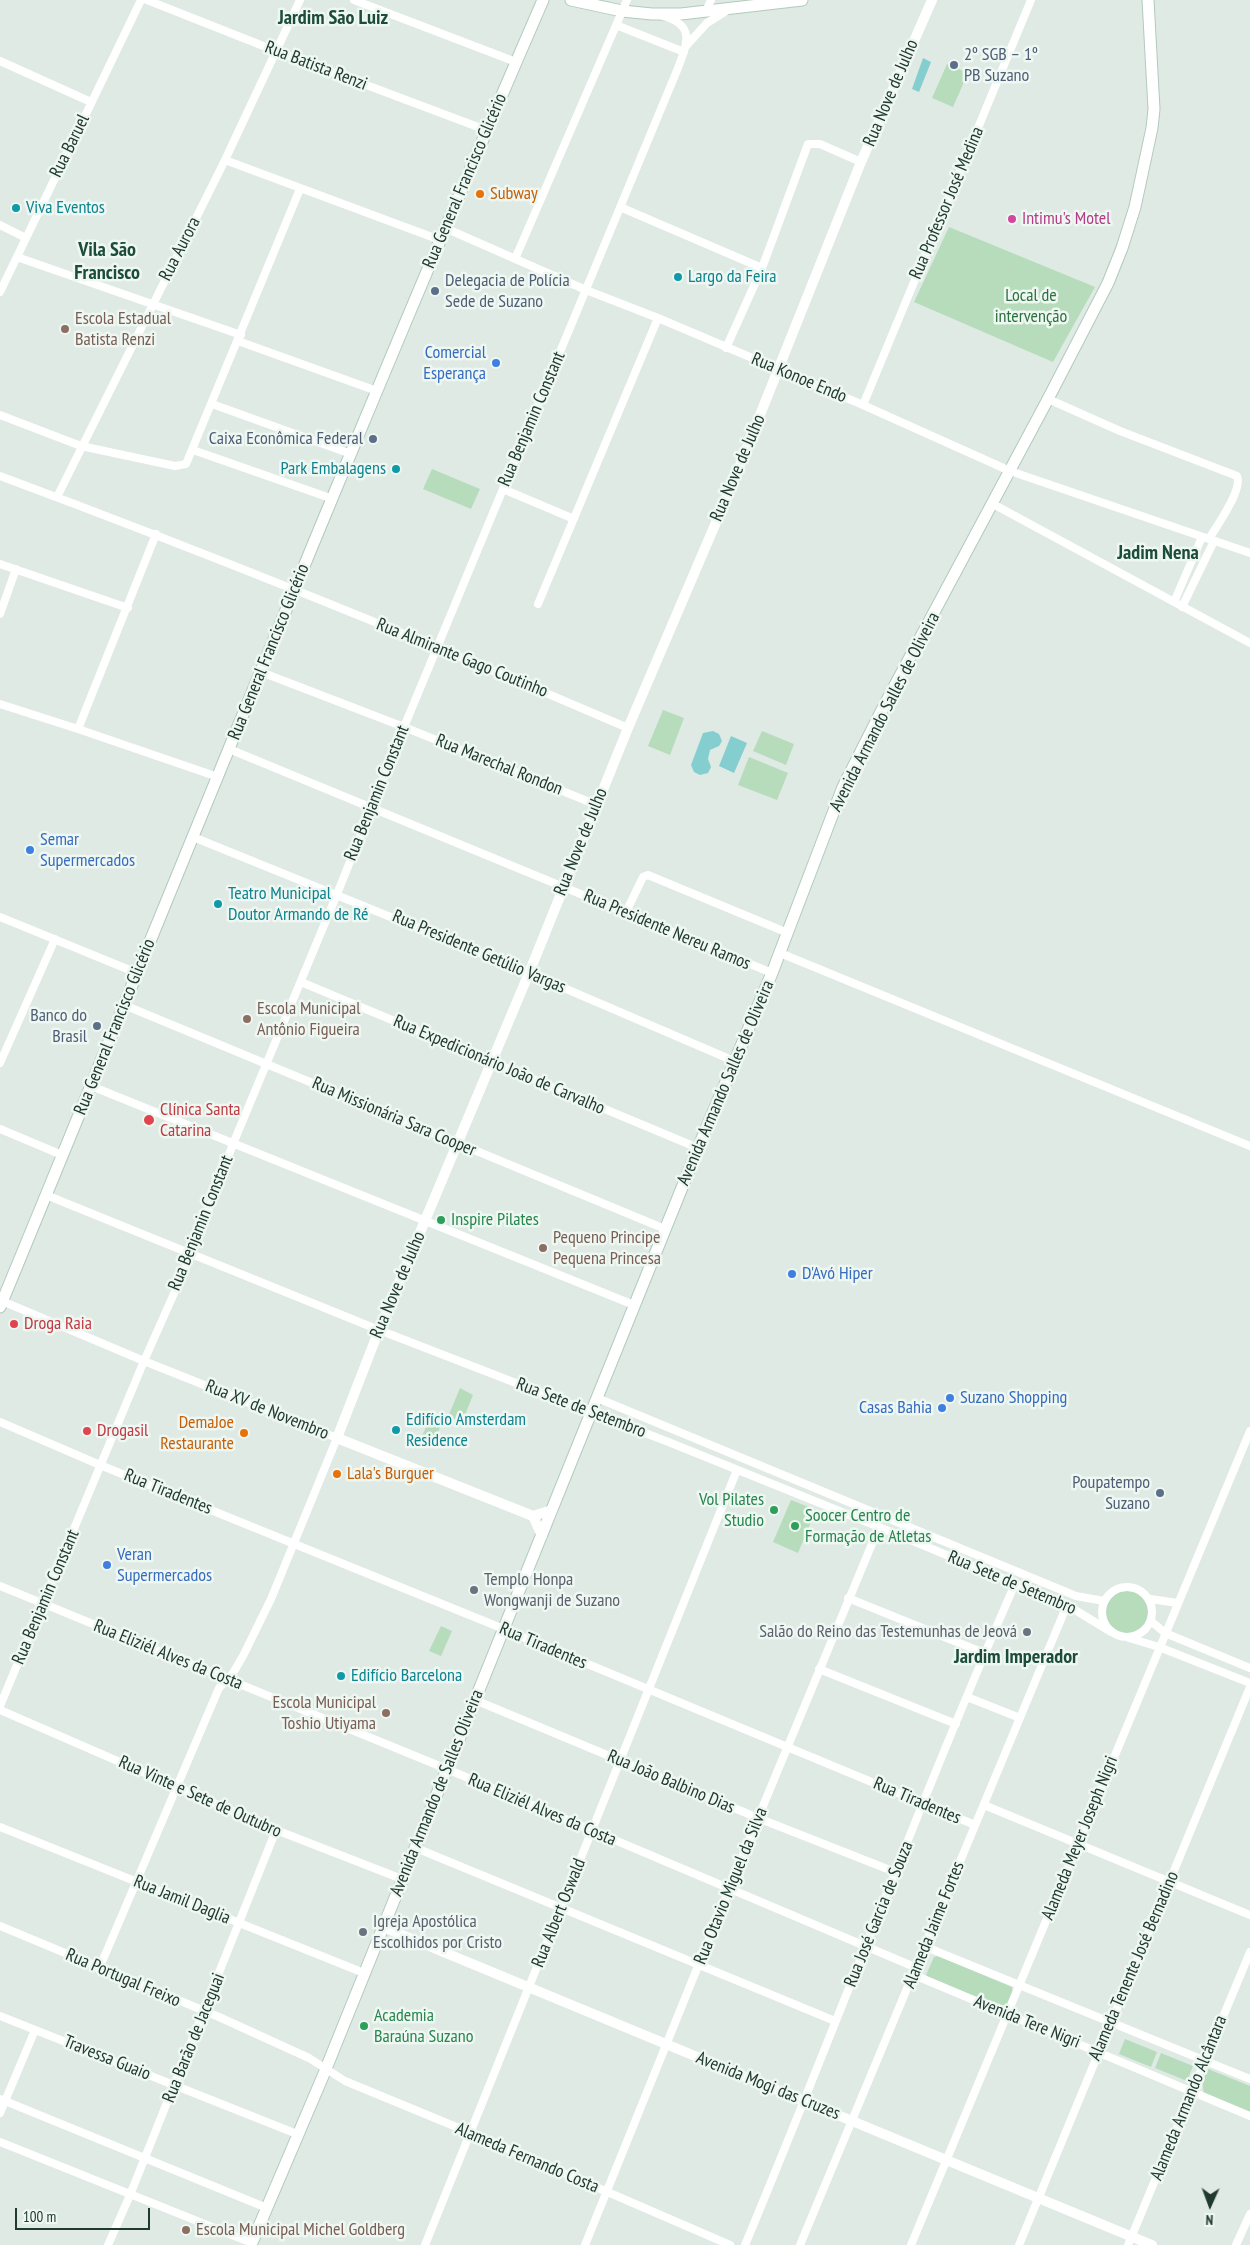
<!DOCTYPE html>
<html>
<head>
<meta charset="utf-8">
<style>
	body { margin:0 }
	#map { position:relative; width:1250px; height:2245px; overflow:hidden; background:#deeae3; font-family:"PT Sans Narrow",sans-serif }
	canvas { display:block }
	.north { position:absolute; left:1185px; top:2180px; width:50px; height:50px; -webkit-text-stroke:4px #eff7f2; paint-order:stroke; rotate:182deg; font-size:14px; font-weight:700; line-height:20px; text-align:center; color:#203a2f }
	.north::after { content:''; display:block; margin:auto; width:18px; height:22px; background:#203a2f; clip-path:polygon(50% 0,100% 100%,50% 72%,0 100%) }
	.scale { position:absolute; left:15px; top:2208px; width:135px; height:22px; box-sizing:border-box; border:2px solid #203a2f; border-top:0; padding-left:6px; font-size:15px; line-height:18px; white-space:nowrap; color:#203a2f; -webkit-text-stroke:4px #eff7f2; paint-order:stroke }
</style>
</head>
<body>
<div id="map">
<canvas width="1250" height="2245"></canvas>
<div class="north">N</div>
<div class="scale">100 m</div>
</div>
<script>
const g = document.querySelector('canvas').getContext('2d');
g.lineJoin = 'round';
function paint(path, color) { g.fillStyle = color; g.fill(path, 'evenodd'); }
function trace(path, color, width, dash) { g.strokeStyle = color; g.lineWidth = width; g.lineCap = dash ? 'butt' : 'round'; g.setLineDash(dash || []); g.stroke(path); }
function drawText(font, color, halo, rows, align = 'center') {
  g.font = font + ' "PT Sans Narrow",sans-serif'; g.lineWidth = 5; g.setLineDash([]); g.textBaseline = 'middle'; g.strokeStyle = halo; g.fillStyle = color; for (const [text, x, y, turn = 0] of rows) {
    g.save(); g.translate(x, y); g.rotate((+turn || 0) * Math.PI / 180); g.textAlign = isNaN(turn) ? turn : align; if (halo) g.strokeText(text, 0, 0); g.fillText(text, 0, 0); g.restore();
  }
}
paint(new Path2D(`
	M947 64 968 73 953 107 932 98Z
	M949 227 1095 287 1053 362 914 302Z
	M432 469 480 489 471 509 423 489Z
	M663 710 684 718 670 755 648 746Z
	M762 731 794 744 786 765 753 751Z
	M749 757 788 773 777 800 738 785Z
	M460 1388 473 1395 462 1422 448 1417Z
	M430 1418 442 1423 431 1448 419 1443Z
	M791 1500 816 1510 798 1553 773 1542Z
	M1106 1612a21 21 0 1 1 42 0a21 21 0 1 1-42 0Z
	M441 1626 452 1631 441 1656 429 1651Z
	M938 1956 1012 1987 1013 1995 1005 2009 930 1979 926 1975 934 1957Z
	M1125 2039 1157 2052 1151 2067 1119 2054Z
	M1161 2053 1193 2066 1187 2081 1155 2068Z
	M1208 2069 1250 2086V2112L1204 2094 1202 2082Z`), '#b7dcbc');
paint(new Path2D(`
	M923 58 931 62 919 92 912 89Z
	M713 731 719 734 722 741 719 746 710 750 708 759 711 767 708 773 700 775 694 772 691 765 703 733Z
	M731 736 747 743 734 773 719 766Z`), '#85ced0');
const secondary = new Path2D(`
	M571 0 622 11 652 14H681L802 0
	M0 1307C180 871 355 433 543 0
	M251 2245 323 2076 698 1148 772 973 843 787 886 702 1048 399 1108 283 1122 248 1135 207 1152 128 1154 109 1148 0`);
trace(secondary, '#b2cabe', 13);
trace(new Path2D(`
	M147 0 276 51 486 130
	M354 0 516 62
	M706 11 711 0
	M616 25 684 52
	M686 46 707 23 726 11
	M0 61 91 102
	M225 160 440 240
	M620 207 762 268
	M0 225 26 238
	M445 228 586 290 658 318 863 405 1010 471 1250 553
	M17 257 241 335
	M515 259 627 0
	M0 292 141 0
	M238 341 377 391
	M726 348 762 268 808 144H820L861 162
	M1048 399 1120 431 1237 476C1243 490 1217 525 1209 539
	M212 404 351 454
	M863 405 1031 0
	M0 415 81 446 175 466 186 464 300 189
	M193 450 333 499
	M0 476C212 555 421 639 628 728
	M503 489 574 519
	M57 497 225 160 300 0
	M993 504 1250 643
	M0 564 128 608
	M1174 602 1202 537
	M538 604 658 318
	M1182 607 1214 541
	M0 614 16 569
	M261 672 404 727 597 805
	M0 704 78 729 218 777
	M78 729 156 534
	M229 749 772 973
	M193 837 529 973 734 1061
	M626 912 643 877 648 875 788 933
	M0 917 137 973
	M780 953 1250 1146
	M301 982 698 1148
	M124 1005 665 1229
	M0 1063 55 939
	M91 1086 634 1305
	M0 1129 62 1155
	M46 1195 379 1330 671 1443 879 1527 1067 1605 1111 1632
	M2 1301 144 1361 337 1438 271 1599 243 1656 233 1673 219 1688 99 1969
	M597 1398 1076 1596 1104 1601
	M0 1422 100 1465 489 1623 975 1825
	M0 1586 447 1769 917 1968
	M1102 1612a25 25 0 1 1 50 0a25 25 0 1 1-50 0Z
	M848 1598 984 1653
	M1150 1599 1178 1603
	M1151 1621 1165 1633 1250 1668
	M1129 1638 1159 1647 1250 1683
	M819 1669 956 1724
	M967 1697 1020 1718
	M475 1700 758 1818 895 1872
	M0 1706 144 1361 192 1253 233 1144 337 894 404 727 678 68C687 44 696 25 663 16
	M0 1710 276 1830 402 1879
	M984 1805 1250 1915
	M0 1827 364 1973
	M416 1848 835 2021
	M0 1926 219 2017 309 2058 345 2081 471 2133 730 2245
	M926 1947 1250 2079
	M914 1975 1250 2116
	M0 2016 297 2134
	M0 2099 267 2208
	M0 2113 35 2030
	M0 2142 252 2243
	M108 2245 130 2195 276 1830
	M425 2245C531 1987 631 1727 737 1470
	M585 2245 758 1818 879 1527
	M745 2245C837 2025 919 1802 1015 1584
	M800 2245 1067 1605
	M911 2245 1250 1431
	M1019 2245 1250 1687
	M1128 2245 1250 1952
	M1236 2245 1250 2214`), '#fff', 8);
trace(new Path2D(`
	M552 1510 533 1516 337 1438 379 1330 529 973 628 728 732 485 861 162 932 0
	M533 1516 542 1536
	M383 1927 1152 2245`), '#fff', 10);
trace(secondary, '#fff', 11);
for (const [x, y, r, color] of [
	[954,65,5,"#5c6f8a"],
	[480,194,5,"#e8710a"],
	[16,208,5,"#0f9aa8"],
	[1012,219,5,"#d1479c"],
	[678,277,5,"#0f9aa8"],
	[435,291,5,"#5c6f8a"],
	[65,329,5,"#8d6e63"],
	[496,363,5,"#3f7fe0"],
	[373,439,5,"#5c6f8a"],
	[396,469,5,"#0f9aa8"],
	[30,850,5,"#3f7fe0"],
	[218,904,5,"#0f9aa8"],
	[247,1019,5,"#8d6e63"],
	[97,1026,5,"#5c6f8a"],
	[149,1120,6,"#e0444e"],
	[441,1220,5,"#2e9e5b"],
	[543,1248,5,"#8d6e63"],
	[792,1274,5,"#3f7fe0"],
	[14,1324,5,"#e0444e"],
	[950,1398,5,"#3f7fe0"],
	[942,1408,5,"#3f7fe0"],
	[396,1430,5,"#0f9aa8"],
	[87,1431,5,"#e0444e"],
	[244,1433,5,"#e8710a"],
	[337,1474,5,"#e8710a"],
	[1160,1493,5,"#5c6f8a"],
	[774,1510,5,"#2e9e5b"],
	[795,1526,5,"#2e9e5b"],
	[107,1565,5,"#3f7fe0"],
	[474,1590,5,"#6b7280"],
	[1027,1632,5,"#6b7280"],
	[341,1676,5,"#0f9aa8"],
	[386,1713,5,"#8d6e63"],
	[363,1932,5,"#6b7280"],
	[364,2026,5,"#2e9e5b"],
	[186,2230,5,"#8d6e63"]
]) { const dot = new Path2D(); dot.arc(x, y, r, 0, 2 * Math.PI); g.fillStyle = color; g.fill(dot); trace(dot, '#eff7f2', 2); }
drawText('18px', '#4e5e75', '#eff7f2', [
	["2º SGB – 1º",964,55,"left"],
	["PB Suzano",964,76,"left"],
	["Delegacia de Polícia",445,281,"left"],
	["Sede de Suzano",445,302,"left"],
	["Caixa Econômica Federal",363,439],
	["Banco do",87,1016],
	["Brasil",87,1037],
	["Poupatempo",1150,1483],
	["Suzano",1150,1504]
], 'right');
drawText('18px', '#203a2f', '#eff7f2', [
	["Rua Batista Renzi",316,66,21],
	["Rua Nove de Julho",891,93,-67],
	["Rua Baruel",70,146,-64],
	["Rua General Francisco Glicério",465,181,-67],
	["Rua Professor José Medina",947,203,-67],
	["Rua Aurora",180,249,-63],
	["Rua Konoe Endo",799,378,23],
	["Rua Benjamin Constant",532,419,-67],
	["Rua Nove de Julho",738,468,-67],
	["Rua General Francisco Glicério",269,652,-68],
	["Rua Almirante Gago Coutinho",462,658,22],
	["Avenida Armando Salles de Oliveira",885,712,-63],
	["Rua Marechal Rondon",499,765,22],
	["Rua Benjamin Constant",377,793,-68],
	["Rua Nove de Julho",581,842,-68],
	["Rua Presidente Nereu Ramos",667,930,23],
	["Rua Presidente Getúlio Vargas",479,952,23],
	["Rua General Francisco Glicério",115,1027,-68],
	["Rua Expedicionário João de Carvalho",499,1065,23],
	["Avenida Armando Salles de Oliveira",726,1083,-67],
	["Rua Missionária Sara Cooper",394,1117,23],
	["Rua Benjamin Constant",201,1223,-68],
	["Rua Nove de Julho",398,1285,-67],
	["Rua Sete de Setembro",581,1408,21],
	["Rua XV de Novembro",267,1410,22],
	["Rua Tiradentes",168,1492,22],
	["Rua Sete de Setembro",1012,1583,23],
	["Rua Benjamin Constant",46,1597,-67],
	["Rua Tiradentes",543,1646,23],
	["Rua Eliziél Alves da Costa",168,1655,22],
	["Rua João Balbino Dias",671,1782,23],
	["Avenida Armando de Salles Oliveira",437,1793,-68],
	["Rua Vinte e Sete de Outubro",200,1797,24],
	["Rua Tiradentes",917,1801,23],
	["Rua Eliziél Alves da Costa",542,1810,23],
	["Alameda Meyer Joseph Nigri",1080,1838,-68],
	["Rua Otavio Miguel da Silva",731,1886,-68],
	["Rua Jamil Daglia",182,1900,22],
	["Rua Albert Oswald",559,1913,-68],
	["Rua José Garcia de Souza",879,1914,-68],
	["Alameda Jaime Fortes",934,1925,-68],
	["Alameda Tenente José Bernadino",1134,1966,-67],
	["Rua Portugal Freixo",123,1978,23],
	["Avenida Tere Nigri",1027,2022,22],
	["Rua Barão de Jaceguai",194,2038,-68],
	["Travessa Guaio",107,2058,22],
	["Avenida Mogi das Cruzes",768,2086,22],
	["Alameda Armando Alcântara",1189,2098,-68],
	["Alameda Fernando Costa",527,2158,23]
]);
drawText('18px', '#c56008', '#eff7f2', [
	["Subway",490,194],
	["DemaJoe",234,1423,"right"],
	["Restaurante",234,1444,"right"],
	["Lala's Burguer",347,1474]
], 'left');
drawText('18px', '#0d838f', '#eff7f2', [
	["Viva Eventos",26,208],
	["Largo da Feira",688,277],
	["Park Embalagens",386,469,"right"],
	["Teatro Municipal",228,894],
	["Doutor Armando de Ré",228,915],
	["Edifício Amsterdam",406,1420],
	["Residence",406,1441],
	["Edifício Barcelona",351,1676]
], 'left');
drawText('18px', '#b23c85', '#eff7f2', [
	["Intimu's Motel",1022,219]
], 'left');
drawText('18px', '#2a713c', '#eff7f2', [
	["Local de",1031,296],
	["intervenção",1031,317]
]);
drawText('18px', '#785e54', '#eff7f2', [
	["Escola Estadual",75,319],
	["Batista Renzi",75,340],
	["Escola Municipal",257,1009],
	["Antônio Figueira",257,1030],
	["Pequeno Principe",553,1238],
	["Pequena Princesa",553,1259],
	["Escola Municipal",376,1703,"right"],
	["Toshio Utiyama",376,1724,"right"],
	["Escola Municipal Michel Goldberg",196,2230]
], 'left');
drawText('18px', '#366cbe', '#eff7f2', [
	["Comercial",486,353,"right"],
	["Esperança",486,374,"right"],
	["Semar",40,840],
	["Supermercados",40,861],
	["D'Avó Hiper",802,1274],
	["Suzano Shopping",960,1398],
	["Casas Bahia",932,1408,"right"],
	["Veran",117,1555],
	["Supermercados",117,1576]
], 'left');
drawText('18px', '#be3a42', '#eff7f2', [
	["Clínica Santa",160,1110],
	["Catarina",160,1131],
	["Droga Raia",24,1324],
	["Drogasil",97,1431]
], 'left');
drawText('18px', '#27864d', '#eff7f2', [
	["Inspire Pilates",451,1220],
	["Vol Pilates",764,1500,"right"],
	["Studio",764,1521,"right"],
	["Soocer Centro de",805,1516],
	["Formação de Atletas",805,1537],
	["Academia",374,2016],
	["Baraúna Suzano",374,2037]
], 'left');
drawText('18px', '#5b616d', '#eff7f2', [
	["Templo Honpa",484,1580],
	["Wongwanji de Suzano",484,1601],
	["Salão do Reino das Testemunhas de Jeová",1017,1632,"right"],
	["Igreja Apostólica",373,1922],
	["Escolhidos por Cristo",373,1943]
], 'left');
drawText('bold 20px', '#1c4c3a', '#eff7f2', [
	["Jardim São Luiz",333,18],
	["Vila São",107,250],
	["Francisco",107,273],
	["Jadim Nena",1158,553],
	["Jardim Imperador",1016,1657]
]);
</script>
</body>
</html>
